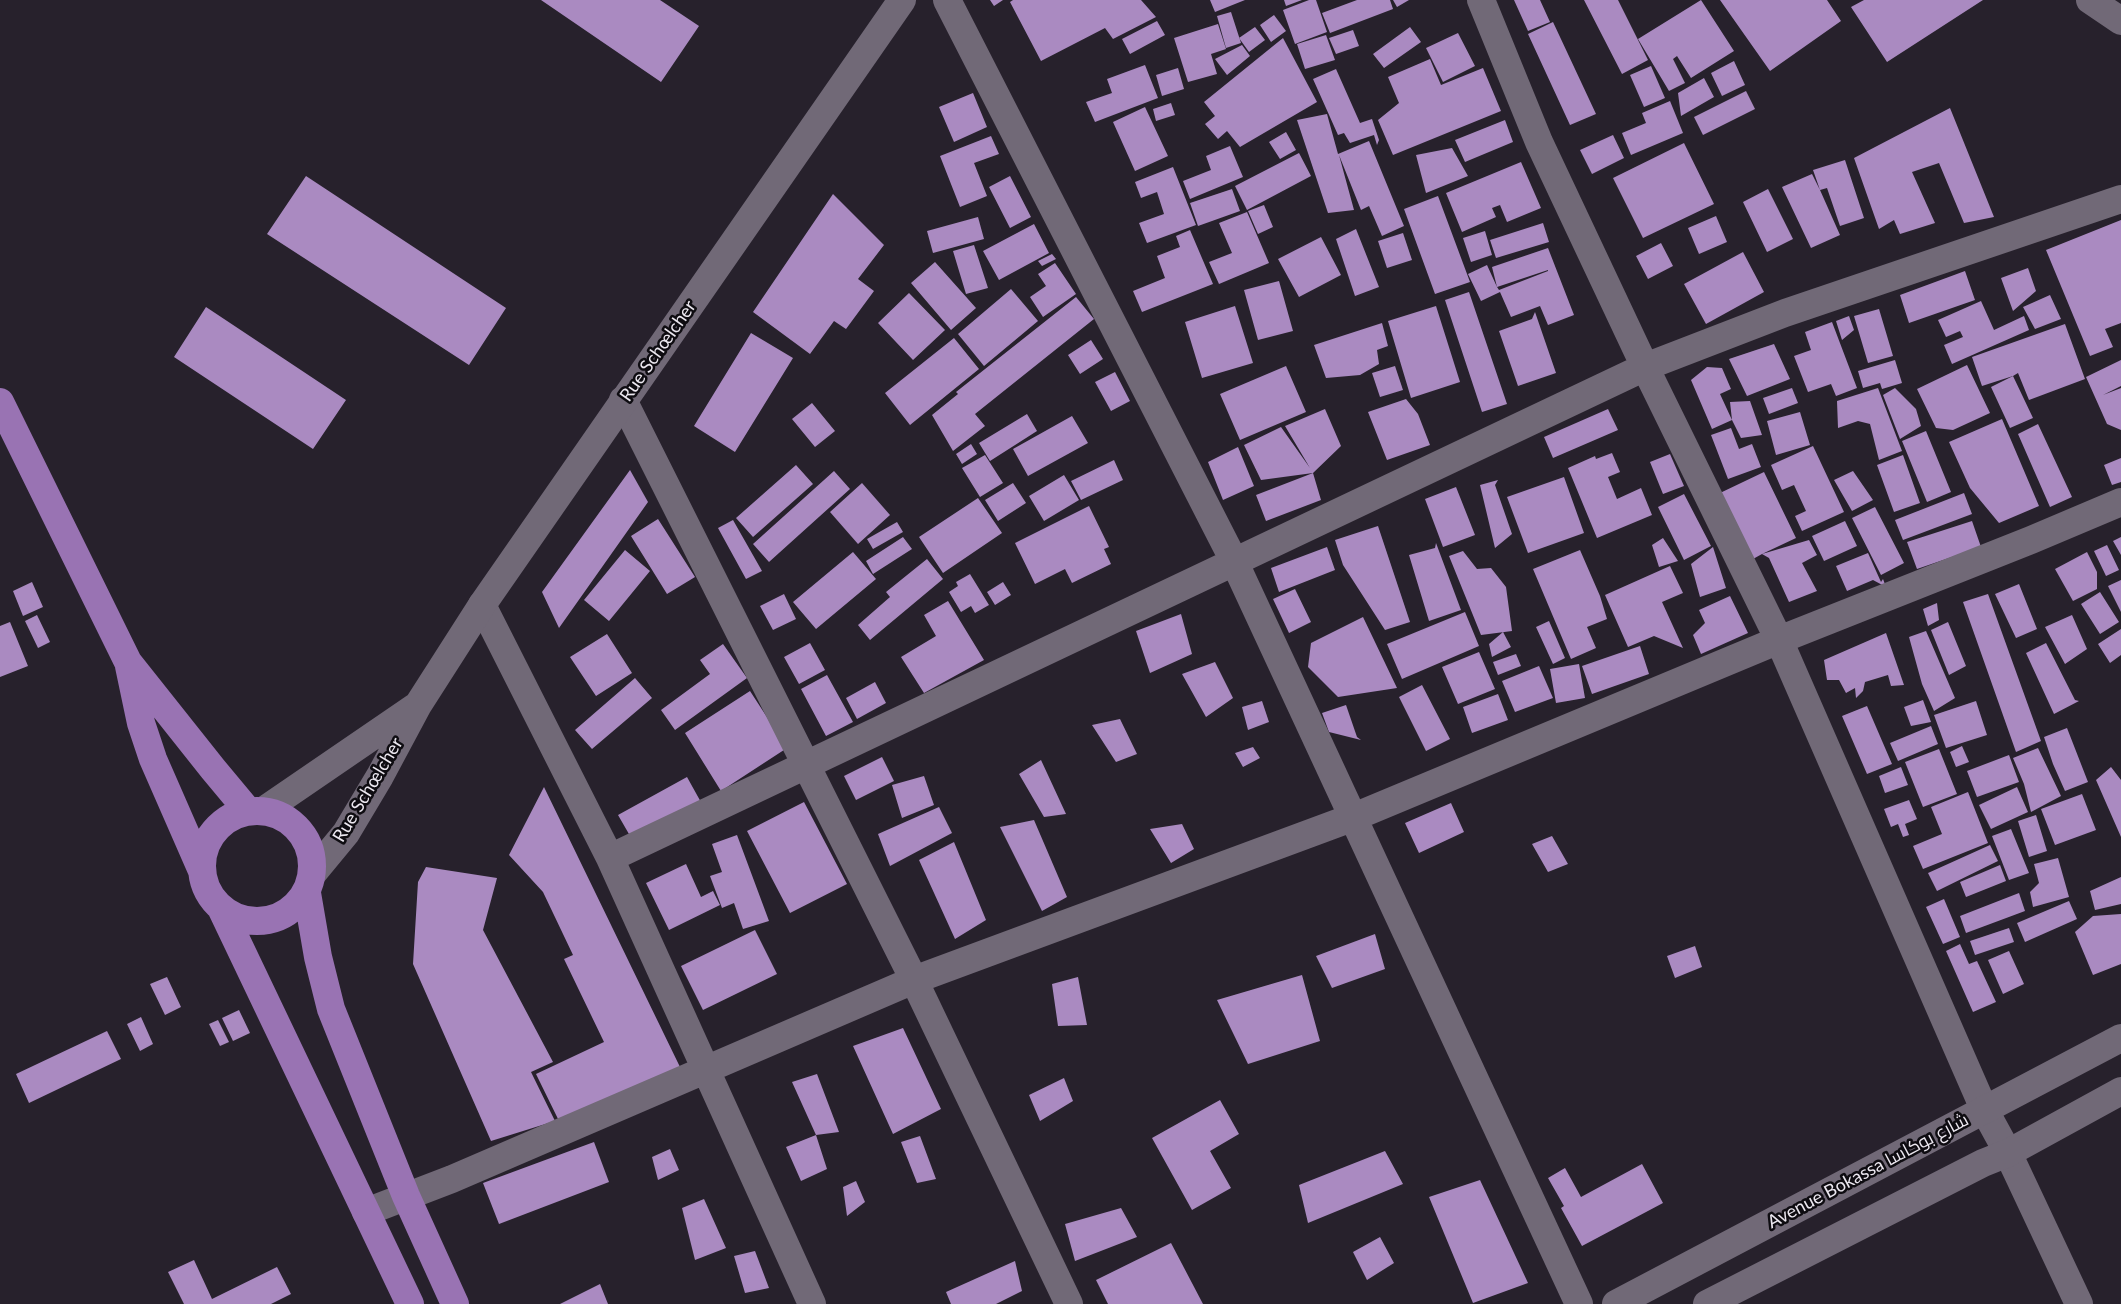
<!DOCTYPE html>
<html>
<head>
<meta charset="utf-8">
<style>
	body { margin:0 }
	canvas { display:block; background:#27212c }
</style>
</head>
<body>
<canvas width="2121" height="1304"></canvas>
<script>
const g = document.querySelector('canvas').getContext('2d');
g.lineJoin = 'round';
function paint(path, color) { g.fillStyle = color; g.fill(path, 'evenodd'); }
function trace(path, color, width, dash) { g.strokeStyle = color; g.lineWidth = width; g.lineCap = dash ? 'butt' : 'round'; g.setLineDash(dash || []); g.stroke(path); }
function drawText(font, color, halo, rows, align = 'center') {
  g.font = font + ' Lato,Cairo,sans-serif'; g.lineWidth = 5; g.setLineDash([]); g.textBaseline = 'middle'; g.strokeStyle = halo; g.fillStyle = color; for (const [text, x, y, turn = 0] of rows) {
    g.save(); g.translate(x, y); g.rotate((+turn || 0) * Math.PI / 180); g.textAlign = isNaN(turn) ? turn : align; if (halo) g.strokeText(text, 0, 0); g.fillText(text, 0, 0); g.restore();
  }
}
paint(new Path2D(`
	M541 0H660L699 26 661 82Z
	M990 0H1003L994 6Z
	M1013 0H1141L1156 17 1113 39 1105 28 1041 61 1010 2Z
	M1210 0H1245L1215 12Z
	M1284 0H1302L1286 6Z
	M1309 0H1316L1327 32 1295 44 1283 10Z
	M1357 0H1390L1393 9 1330 33 1322 13Z
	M1393 0H1409L1397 7Z
	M1514 0H1540L1550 22 1528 31Z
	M1584 0H1618L1648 60 1622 74Z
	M1701 0 1734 51 1691 78 1677 56 1673 59 1685 83 1669 91 1638 39Z
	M1720 0H1827L1841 21 1770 71Z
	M1864 0H1983L1887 62 1851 7Z
	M1231 12 1241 43 1226 48 1217 16Z
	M1274 15 1286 31 1271 42 1260 25Z
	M1157 21 1165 35 1130 54 1122 39Z
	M1553 22 1596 114 1570 125 1528 34Z
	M1218 24 1226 49 1211 54 1217 74 1188 82 1174 38Z
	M1255 27 1265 40 1249 52 1239 38Z
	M1410 27 1421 42 1384 68 1373 54Z
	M1353 30 1359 46 1336 54 1329 38Z
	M1458 33 1475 66 1443 82 1426 48Z
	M1326 35 1335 60 1305 69 1297 44Z
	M1283 38 1317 102 1240 147 1227 131 1218 139 1205 124 1215 116 1204 102Z
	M1242 45 1250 56 1227 75 1215 59Z
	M1430 59 1441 85 1483 68 1501 111 1393 155 1378 120 1399 103 1388 77Z
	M1734 61 1745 85 1722 96 1711 73Z
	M1145 65 1158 98 1095 122 1086 102 1112 93 1107 79Z
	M1651 66 1665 98 1644 107 1630 75Z
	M1178 68 1184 89 1162 96 1156 75Z
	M1336 69 1360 123 1372 119 1379 140 1377 145 1374 135 1350 143 1344 133 1338 135 1313 79Z
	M1704 78 1714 97 1681 116 1678 93Z
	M1746 91 1755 109 1703 135 1694 117Z
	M973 93 987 127 954 142 939 107Z
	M1670 101 1683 133 1631 155 1622 133 1646 123 1642 113Z
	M1171 103 1175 115 1156 121 1153 109Z
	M1145 107 1168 156 1135 171 1113 122Z
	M1950 108 1994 217 1964 223 1939 163 1912 172 1935 223 1900 234 1894 220 1879 229 1854 158Z
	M1327 114 1338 154 1369 141 1404 226 1382 236 1369 206 1361 210 1339 155 1354 210 1328 213 1297 120Z
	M1505 120 1513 142 1465 162 1455 140Z
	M1286 132 1296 150 1280 159 1269 142Z
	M1613 135 1624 158 1592 174 1580 150Z
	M991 136 999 154 974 163 987 196 960 207 940 156Z
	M1684 143 1714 204 1643 238 1613 178Z
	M1230 146 1243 177 1190 199 1183 181 1211 170 1206 156Z
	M1452 148 1468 176 1426 193 1416 155Z
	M1299 153 1311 176 1247 210 1235 186Z
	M1845 160 1864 218 1840 226 1827 188 1820 190 1840 235 1811 248 1782 187 1812 174 1820 190 1813 170Z
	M1521 162 1541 208 1507 222 1500 205 1492 208 1496 217 1462 232 1446 193Z
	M1173 167 1196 225 1147 243 1139 223 1164 214 1157 192 1141 198 1135 182Z
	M306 176 506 308 469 365 267 234Z
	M1010 176 1031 217 1010 228 989 187Z
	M1232 189 1240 211 1198 226 1190 203Z
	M1768 189 1793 239 1767 252 1743 202Z
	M833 194 884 245 858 279 874 291 846 329 834 321 810 354 753 312Z
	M1438 196 1470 282 1435 294 1404 209Z
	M1264 205 1273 227 1258 234 1248 211Z
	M1247 212 1269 263 1219 284 1209 262 1232 253 1219 223Z
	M1716 216 1727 242 1699 254 1688 228Z
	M978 217 984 239 933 253 927 231Z
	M2121 220V323L2105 329 2113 347 2090 356 2046 250Z
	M1543 223 1549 242 1496 258 1490 240Z
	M1034 224 1049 253 999 280 983 251Z
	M1356 229 1379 287 1355 296 1336 239Z
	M1190 230 1213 284 1142 312 1133 291 1165 278 1157 256 1180 247 1176 236Z
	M1485 231 1492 255 1471 262 1463 238Z
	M1403 233 1412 260 1387 268 1378 241Z
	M1321 237 1341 275 1299 297 1278 259Z
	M1661 243 1673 266 1648 279 1636 256Z
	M974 245 988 288 966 294 953 251Z
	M1548 248 1574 315 1548 325 1540 306 1511 317 1500 292 1481 301 1468 274 1487 265 1497 287 1492 267ZM1548 271 1499 290 1497 287 1548 270Z
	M1743 252 1764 292 1706 324 1684 284Z
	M1052 254 1056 259 1042 266 1038 261Z
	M935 262 976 308 951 330 911 283Z
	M1055 263 1076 294 1043 317 1030 297 1046 286 1038 274Z
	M2028 268 2036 291 2013 311 2001 278Z
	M1965 271 1975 300 1909 323 1900 295Z
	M1279 281 1293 331 1258 340 1244 290Z
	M1011 289 1038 321 984 366 958 334Z
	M1469 292 1507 404 1482 412 1445 300Z
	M909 293 945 330 913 360 878 323Z
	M2050 295 2061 319 2035 329 2023 307Z
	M1076 297 1094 319 975 414 985 426 953 451 932 415 958 394 956 392Z
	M1981 301 1994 330 2024 316 2029 330 1952 364 1944 345 1963 337 1960 331 1946 337 1938 320Z
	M1235 306 1253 363 1202 378 1185 322Z
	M1436 306 1460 382 1411 398 1388 321Z
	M206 307 346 400 313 449 174 357Z
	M1879 309 1893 356 1868 363 1854 316Z
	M1535 312 1556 373 1518 386 1499 331 1532 319Z
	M1849 316 1854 330 1842 340 1836 321Z
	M1832 322 1857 388 1836 396 1831 384 1808 392 1794 356 1811 350 1805 332Z
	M1382 323 1388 346 1377 350 1379 364 1360 375 1326 378 1314 345Z
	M2065 324 2085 379 2029 400 2018 373 2013 376 1982 386 1972 357Z
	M751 333 793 358 735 452 694 426Z
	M954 338 979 369 910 425 885 393Z
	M1091 340 1103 359 1080 374 1068 355Z
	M1774 344 1790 379 1747 396 1729 359Z
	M1895 360 1902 383 1882 389 1880 383 1863 388 1858 371Z
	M2121 360V386L2103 395 2121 388V430L2107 424 2086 377Z
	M1967 365 1990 413 1953 430 1936 428 1917 389Z
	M1286 366 1306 412 1240 440 1220 394Z
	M1395 366 1403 390 1380 397 1372 373Z
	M1707 367 1722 368 1731 389 1720 394 1732 420 1712 429 1691 380Z
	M1115 372 1130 401 1111 411 1095 382Z
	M2013 376 2033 418 2010 428 1991 387Z
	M1792 388 1798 403 1769 414 1763 398Z
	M1878 388 1902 451 1879 460 1870 424 1858 421 1838 428 1837 401Z
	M1895 388 1916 409 1921 426 1900 439 1883 395Z
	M1406 399 1418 414 1430 445 1387 460 1368 412Z
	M1750 401 1762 435 1741 438 1732 420 1730 402Z
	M812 403 835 431 815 447 792 419Z
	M1325 409 1341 446 1313 473 1261 480 1244 445 1281 427 1310 468 1285 426Z
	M1608 409 1618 430 1553 458 1544 437Z
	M1800 412 1810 445 1776 455 1767 421Z
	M1027 414 1037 431 990 461 979 443Z
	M1072 416 1088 443 1028 476 1013 449Z
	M2002 419 2039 506 1999 523 1970 488 1949 442Z
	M2038 424 2072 497 2050 507 2018 434Z
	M1731 428 1739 449 1752 444 1761 467 1728 479 1711 435Z
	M1926 431 1951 492 1927 502 1902 441Z
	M971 444 977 454 962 464 956 454Z
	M1813 446 1844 512 1802 531 1795 516 1806 511 1794 485 1782 490 1771 465Z
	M1238 447 1254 486 1223 500 1208 462Z
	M1612 453 1620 472 1608 477 1617 499 1641 488 1652 515 1597 538 1568 468 1595 456 1596 459Z
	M1670 454 1684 486 1663 494 1650 462Z
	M985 455 1003 483 980 497 962 468Z
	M1903 455 1920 503 1894 512 1877 465Z
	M2121 458V482L2112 485 2104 465Z
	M1114 460 1123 480 1081 500 1071 481Z
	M796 465 813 484 753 537 736 518Z
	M630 470 648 502 559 628 542 592Z
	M834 471 850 489 769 562 753 544Z
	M1853 471 1873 500 1852 511 1834 480Z
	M1764 472 1796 538 1762 554 1809 540 1817 555 1802 563 1817 591 1789 602 1769 558 1762 554 1753 559 1720 493Z
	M1313 473 1321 500 1266 521 1256 495Z
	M1064 475 1079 500 1044 521 1029 496Z
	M1564 477 1584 533 1528 553 1507 497Z
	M1498 480 1495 485 1512 534 1495 548 1480 485Z
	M862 483 890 515 858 544 830 512Z
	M1013 483 1026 503 998 521 985 500Z
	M1456 487 1475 535 1443 547 1425 499Z
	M1964 493 1972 514 1903 540 1895 520Z
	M1684 494 1711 546 1684 560 1658 507Z
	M978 498 1002 533 943 573 919 537Z
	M1089 506 1109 547 1104 549 1111 564 1072 583 1065 569 1035 584 1015 543Z
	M1875 507 1904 563 1881 575 1852 518Z
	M658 519 695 577 667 594 631 536Z
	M733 520 762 571 746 579 718 528Z
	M1845 521 1857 546 1824 561 1812 536Z
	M1972 521 1981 547 1917 569 1907 542Z
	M897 522 903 532 873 549 867 539Z
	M1378 526 1410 622 1385 630 1343 565 1335 540Z
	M903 537 912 549 873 574 866 561Z
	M2121 537V555L2113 541Z
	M1663 538 1678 561 1659 567 1652 545Z
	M1436 543 1461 610 1429 621 1409 555 1435 548Z
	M2107 545 2119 570 2106 576 2094 551Z
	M1327 547 1335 570 1279 592 1271 568Z
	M1713 547 1726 588 1700 597 1691 564Z
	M625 550 650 571 609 621 584 600Z
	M1580 550 1600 596 1607 619 1587 627 1596 648 1571 659 1533 569Z
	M1463 551 1477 569 1491 568 1506 587 1512 631 1481 635 1449 556Z
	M853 552 876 579 816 629 793 602Z
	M2087 552 2097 572V589L2073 601 2055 569Z
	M1868 553 1881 582 1883 579 1886 587 1873 580 1847 591 1836 566Z
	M927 559 943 579 870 640 858 625 890 597 886 592Z
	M1670 566 1683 593 1662 602 1683 648 1654 636 1628 647 1605 595Z
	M970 574 989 605 975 613 971 606 961 612 949 592 958 586 956 582Z
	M2121 580V612L2108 586Z
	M32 582 43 607 23 616 13 591Z
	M1003 582 1011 595 995 605 987 592Z
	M2019 584 2037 629 2016 638 1995 594Z
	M1295 589 1311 622 1289 633 1273 599Z
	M2100 592 2119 622 2100 634 2081 604Z
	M784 594 796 619 773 630 760 606Z
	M1988 594 2041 741 2016 752 1963 602Z
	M1730 596 1748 633 1701 654 1693 635 1705 623 1699 610Z
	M948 601 984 660 924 693 901 657 936 636 924 615Z
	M1937 603 1939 620 1928 626 1923 609Z
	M1465 612 1479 646 1402 679 1387 644Z
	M1181 614 1192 654 1150 673 1136 631Z
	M37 615 50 642 38 648 25 621Z
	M2072 615 2087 649 2065 664 2045 627Z
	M1363 617 1397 688 1338 697 1308 667 1311 643Z
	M1549 621 1565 658 1553 664 1536 627Z
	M10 622 28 666 0 677V626Z
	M1948 622 1966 666 1949 675 1931 630Z
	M2121 629V655L2110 663 2098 644Z
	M1926 631 1955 698 1934 711 1922 684 1909 637Z
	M1503 632 1511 647 1492 657 1489 644Z
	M1886 633 1904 685 1891 686 1888 675 1865 682 1863 691 1856 698 1855 688 1846 693 1839 680H1827L1824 660Z
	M607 634 632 673 596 696 570 657Z
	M810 643 825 670 799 684 784 657Z
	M2046 643 2075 700 2079 701 2054 714 2026 653Z
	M723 644 747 678 675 730 661 710 710 674 700 660Z
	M1640 646 1649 674 1592 694 1582 666Z
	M1479 652 1495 689 1458 704 1442 667Z
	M1516 654 1521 666 1498 675 1493 662Z
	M1215 662 1233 698 1206 717 1182 674Z
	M1579 664 1585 698 1556 703 1550 669Z
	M1539 666 1553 698 1515 712 1502 681Z
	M827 675 853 722 826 736 801 689Z
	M635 678 652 698 592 749 575 730Z
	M875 682 886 703 857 719 846 698Z
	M1422 685 1450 739 1426 751 1399 697Z
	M750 691 787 748 721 791 685 733Z
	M1498 694 1508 720 1472 733 1463 707Z
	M1923 700 1931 722 1911 726 1904 707Z
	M1262 701 1269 722 1248 730 1242 707Z
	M1976 701 1987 735 1946 748 1934 715Z
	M1346 705 1357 737 1361 740 1329 732 1322 713Z
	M1867 706 1892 764 1867 774 1842 716Z
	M1120 719 1137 754 1116 762 1092 725Z
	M1931 726 1938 744 1898 761 1890 743Z
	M2067 728 2088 782 2065 791 2053 764 2044 737Z
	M1962 746 1969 762 1956 767 1950 752Z
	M1253 747 1260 758 1243 767 1235 753Z
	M2038 748 2061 796 2031 812 2024 784 2013 758Z
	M1939 749 1957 794 1923 807 1905 762Z
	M2009 755 2019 782 1977 797 1967 771Z
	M882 757 894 781 856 800 844 776Z
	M1041 760 1066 814 1044 817 1019 774Z
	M1901 767 1908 785 1885 793 1879 776Z
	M2111 767 2121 780V837L2096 780Z
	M924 776 934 805 902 818 892 785Z
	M687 777 702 804 633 841 618 815Z
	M544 787 680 1067 560 1123 536 1074 604 1042 564 959 573 955 543 892 509 855Z
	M2017 787 2028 812 1991 829 1979 805Z
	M1968 792 1988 843 1923 869 1913 846 1942 834 1931 807Z
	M2082 794 2096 830 2055 845 2041 809Z
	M1909 800 1917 819 1905 824 1909 835 1903 837 1898 824 1891 827 1884 809Z
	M804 802 847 884 790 913 747 831Z
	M1451 803 1464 832 1419 853 1405 823Z
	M939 807 952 833 890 866 878 834Z
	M2036 815 2047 851 2029 857 2018 821Z
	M1034 820 1067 897 1042 911 1000 827Z
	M1182 824 1194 849 1171 863 1150 829Z
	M2011 829 2029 873 2009 880 1992 836Z
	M737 835 769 921 743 929 734 903 722 908 710 876 722 872 712 844Z
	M1552 836 1568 864 1548 872 1532 844Z
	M954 842 986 920 955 939 919 860Z
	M1990 845 1998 861 1937 891 1928 873Z
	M2058 858 2069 897 2033 907 2030 892 2039 883 2034 864Z
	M686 864 701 897 713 891 720 905 669 930 646 883Z
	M2000 865 2006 881 1966 897 1960 882Z
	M426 867 497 878 483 930 553 1062 531 1072 555 1121 491 1141 413 964 418 882Z
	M2121 877V904L2095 910 2090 891Z
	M2019 893 2025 911 1966 933 1960 916Z
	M1944 899 1960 937 1943 944 1926 907Z
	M2069 901 2077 919 2025 942 2017 923Z
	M2121 914V964L2093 975 2075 932 2093 916Z
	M2009 928 2014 942 1975 955 1970 941Z
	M755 930 777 974 703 1010 681 966Z
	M1375 934 1385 969 1332 988 1316 956Z
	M1960 944 1969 964 1977 961 1996 1002 1973 1012 1946 951Z
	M1695 946 1702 967 1675 978 1667 956Z
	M2009 951 2024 984 2003 994 1988 960Z
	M1302 975 1320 1041 1248 1064 1217 1000Z
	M167 977 181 1007 165 1015 150 984Z
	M1078 977 1087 1025 1058 1026 1052 984Z
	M239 1010 250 1033 233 1041 222 1018Z
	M141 1017 153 1044 140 1051 127 1024Z
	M218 1020 229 1042 220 1046 209 1024Z
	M903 1028 941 1109 893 1134 853 1046Z
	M107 1031 121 1059 29 1103 16 1074Z
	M817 1074 839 1132 816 1135 792 1082Z
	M1064 1078 1073 1101 1040 1121 1029 1095Z
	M1220 1100 1239 1134 1210 1151 1231 1188 1192 1210 1152 1138Z
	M816 1135 827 1169 801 1181 786 1147Z
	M920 1136 936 1179 917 1183 901 1142Z
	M594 1142 609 1182 499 1224 483 1183Z
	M670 1149 679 1170 658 1180 652 1157Z
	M1385 1151 1403 1184 1308 1223 1299 1185Z
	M1642 1164 1663 1203 1582 1246 1561 1208 1564 1206 1548 1178 1565 1168 1581 1197Z
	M1480 1180 1528 1283 1473 1303 1429 1197Z
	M856 1181 865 1202 847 1216 843 1187Z
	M704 1199 726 1248 695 1260 682 1208Z
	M1121 1208 1137 1237 1075 1261 1065 1224Z
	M1380 1237 1394 1263 1367 1280 1353 1252Z
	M1171 1243 1203 1304H1108L1096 1280Z
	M755 1251 769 1288 745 1293 734 1256Z
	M194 1260 212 1299 277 1267 291 1294 271 1304H184L168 1272Z
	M1015 1261 1022 1291 996 1304H951L946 1292Z
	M600 1284 608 1304H560Z`), '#aa8ac1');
trace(new Path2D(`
	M947 0 1234 561 1579 1304
	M1481 0 1539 142 1645 367 1779 640 1984 1109 2008 1153 2079 1304
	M2090 0 2121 21
	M623 400 914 980 1069 1304
	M482 605 610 858 812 1304
	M610 858 1645 367 1785 313 2121 199
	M366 1212 452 1179 914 980 1354 817 1779 640 2031 540 2121 502`), '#716977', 28);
trace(new Path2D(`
	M263 811 415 707
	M313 873 346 833 380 776 418 705 482 605 902 0
	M1616 1304 2121 1038
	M1707 1304 1983 1163 2008 1153 2121 1091`), '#716977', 28);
trace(new Path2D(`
	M0 402 128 662 213 769 248 811
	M129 666 141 723 153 759 202 871
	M202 866a55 55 0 1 1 110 0a55 55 0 1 1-110 0Z
	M307 893 318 957 331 1009 406 1196 455 1304
	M221 908 410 1304`), '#9973b3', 28);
drawText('18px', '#ece8f0', '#0e0c11', [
	["Rue Schœlcher",658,351,-55],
	["Rue Schœlcher",368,790,-59],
	["Avenue Bokassa شارع بوكاسا",1868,1171,-28]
]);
</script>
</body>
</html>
